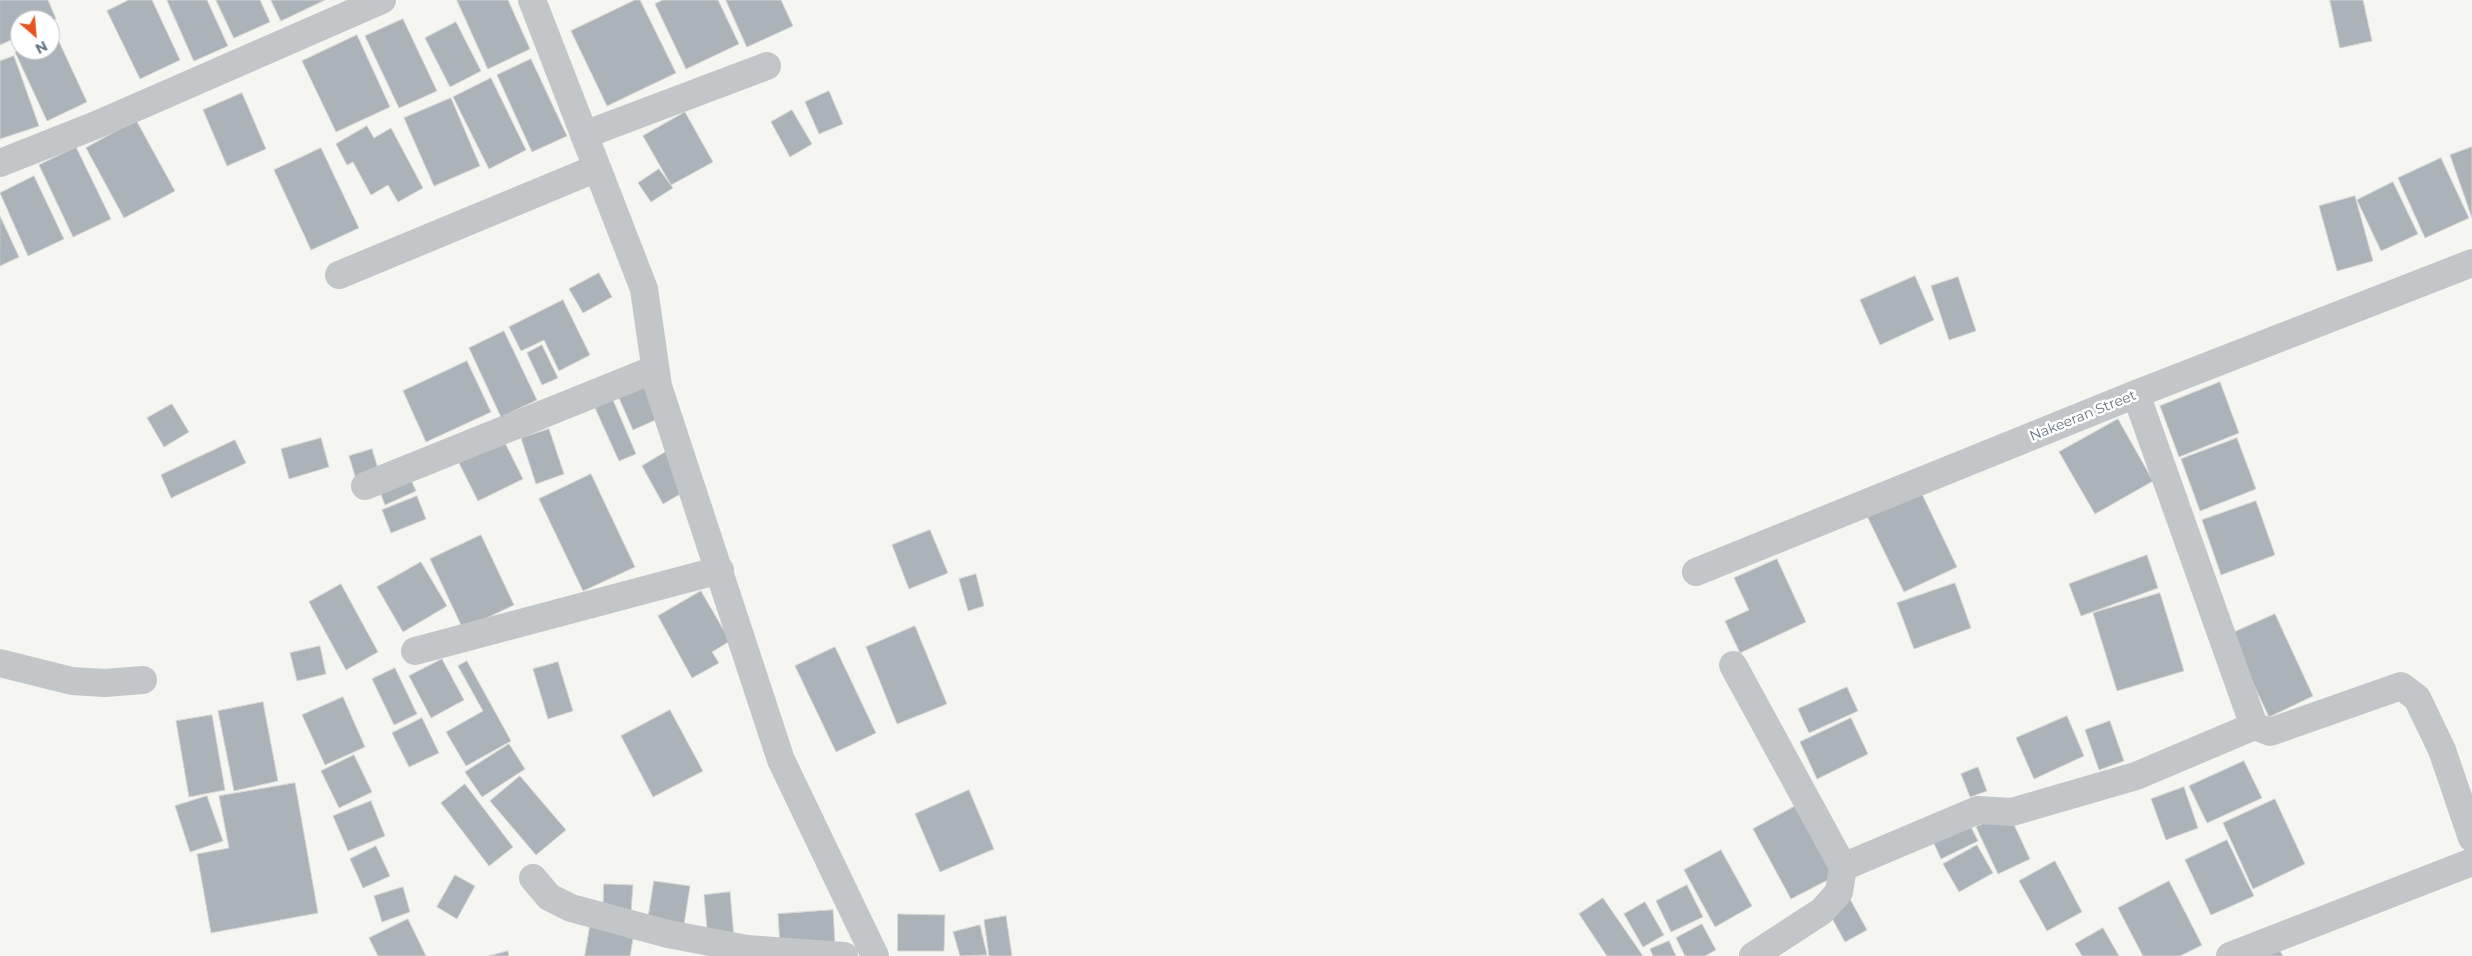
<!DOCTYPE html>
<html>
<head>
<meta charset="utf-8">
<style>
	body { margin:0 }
	#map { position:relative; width:2472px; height:956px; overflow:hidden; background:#f5f5f1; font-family:Montserrat,sans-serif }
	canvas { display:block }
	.north { position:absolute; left:10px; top:10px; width:50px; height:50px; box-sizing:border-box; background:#fff; border:1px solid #c1c7cd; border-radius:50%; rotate:153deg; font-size:14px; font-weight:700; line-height:20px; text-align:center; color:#647483 }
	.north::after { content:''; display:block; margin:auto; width:18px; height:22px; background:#e55421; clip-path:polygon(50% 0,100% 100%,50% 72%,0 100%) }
</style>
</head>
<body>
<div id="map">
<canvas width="2472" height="956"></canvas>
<div class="north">N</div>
</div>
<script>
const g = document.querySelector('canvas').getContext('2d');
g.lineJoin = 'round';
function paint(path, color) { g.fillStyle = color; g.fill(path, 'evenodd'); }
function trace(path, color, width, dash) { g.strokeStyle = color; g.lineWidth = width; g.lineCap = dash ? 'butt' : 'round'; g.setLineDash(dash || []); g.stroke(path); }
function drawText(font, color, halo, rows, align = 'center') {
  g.font = font + ' Montserrat,sans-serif'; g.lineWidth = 5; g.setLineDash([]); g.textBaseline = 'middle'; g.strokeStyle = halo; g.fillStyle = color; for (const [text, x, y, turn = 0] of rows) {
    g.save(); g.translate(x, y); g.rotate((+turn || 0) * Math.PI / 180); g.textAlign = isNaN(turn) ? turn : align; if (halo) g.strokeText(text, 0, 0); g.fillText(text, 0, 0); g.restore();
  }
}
const building = new Path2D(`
	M0 0H48L56 19 50 22 20 20V36L0 45Z
	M129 0H152L180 60 140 79 107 11Z
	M167 0H207L228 46 194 61Z
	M216 0H260L270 22 234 38Z
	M271 0H325L281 21Z
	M457 0H508L530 49 488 69Z
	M635 0H640L676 73 607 106 571 31Z
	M663 0H718L739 44 686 69 655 4Z
	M726 0H781L793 26 747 47Z
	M2330 0H2363L2372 41 2340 48Z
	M403 19 437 91 399 108 365 36Z
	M456 22 481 71 450 87 425 38Z
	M55 33 87 102 47 121 15 52 20 50H50V36Z
	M357 35 390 107 336 132 302 61Z
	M14 56 39 126 0 139V61Z
	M531 59 567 136 532 152 497 75Z
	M491 78 526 150 489 169 453 97Z
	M829 91 843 124 819 134 805 102Z
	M242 93 266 149 227 166 203 110Z
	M451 98 480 166 434 186 404 118Z
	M792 110 812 144 790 157 771 122Z
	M685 112 713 162 671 185 643 136Z
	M136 120 175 191 124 218 86 148Z
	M367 126 374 138 391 128 423 188 398 202 388 185 371 195 353 162 347 165 336 144Z
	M76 147 111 219 73 237 39 165Z
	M2472 147V218L2450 155Z
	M321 148 359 228 311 250 274 170Z
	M2441 158 2469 218 2425 238 2398 178Z
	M659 169 673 188 651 202 638 183Z
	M34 176 64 239 28 256 0 193Z
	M2393 182 2418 234 2381 251 2357 200Z
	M2355 196 2373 261 2337 271 2319 206Z
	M0 216 19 257 0 266Z
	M599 273 612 297 583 313 569 289Z
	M1915 276 1934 320 1880 345 1860 300Z
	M1958 277 1976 331 1949 340 1931 286Z
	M563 300 590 355 559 371 544 340 521 351 509 327Z
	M504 331 537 400 501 417 469 348Z
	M542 345 558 378 542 385 527 353Z
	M467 361 491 412 426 442 403 391Z
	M2220 382 2239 433 2179 457 2160 406Z
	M648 385 662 417 633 430 619 398Z
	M613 400 636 454 619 461 595 408Z
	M172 404 189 432 164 447 147 418Z
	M2118 419 2153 481 2095 514 2059 452Z
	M549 429 564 474 536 484 521 438Z
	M500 433 523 479 478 501 455 455Z
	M321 438 329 467 289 479 281 449Z
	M2237 438 2256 489 2200 511 2181 459Z
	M235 440 246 463 171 498 161 475Z
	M372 449 379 472 356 479 349 456Z
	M667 451 689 489 663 504 642 466Z
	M407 471 416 491 385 505 377 484Z
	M591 474 635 567 583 591 539 499Z
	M1920 490 1957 567 1904 592 1867 516Z
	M417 496 426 519 391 533 382 510Z
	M2256 501 2275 555 2221 575 2202 520Z
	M930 530 948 573 909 589 892 545Z
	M481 535 514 605 463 629 430 559Z
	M2147 555 2158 588 2081 616 2069 584Z
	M1777 559 1806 622 1740 653 1725 621 1749 610 1734 578Z
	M421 562 447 606 403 632 377 587Z
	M976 574 984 606 968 611 959 579Z
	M1955 583 1971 628 1914 649 1897 603Z
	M341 584 378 652 346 670 309 602Z
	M701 591 730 641 712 652 719 663 692 678 658 616Z
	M2160 593 2184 671 2117 691 2093 613Z
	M2275 614 2313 696 2269 717 2230 634Z
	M915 626 947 704 897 724 866 647Z
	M320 646 326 674 297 681 290 653Z
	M835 647 876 733 836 752 795 666Z
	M442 659 464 700 431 718 409 676Z
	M467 661 511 741 466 766 446 732 483 711 458 666Z
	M558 662 573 711 548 719 533 669Z
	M395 668 417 714 394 725 372 679Z
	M1847 687 1858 711 1809 733 1798 709Z
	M343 697 365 747 325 765 302 715Z
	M263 702 278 781 234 791 218 711Z
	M670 710 703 771 653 797 621 736Z
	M212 715 225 790 189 797 176 721Z
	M2067 716 2084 756 2034 779 2016 738Z
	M422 718 439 753 409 767 392 733Z
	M1851 718 1868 754 1817 779 1800 742Z
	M2110 721 2124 761 2099 770 2085 730Z
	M509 744 525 769 482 797 465 772Z
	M354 755 372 792 339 808 321 771Z
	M2244 761 2262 798 2207 823 2189 786Z
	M1978 767 1987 791 1970 797 1961 774Z
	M520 776 566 830 536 855 490 801Z
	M295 783 318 913 211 933 197 854 229 848 219 796Z
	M465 784 513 847 489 866 441 803Z
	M2184 787 2198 828 2166 840 2151 799Z
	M969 790 994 849 940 872 915 814Z
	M207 796 223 841 190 852 175 806Z
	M2275 799 2305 864 2253 889 2223 823Z
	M371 801 385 836 348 851 333 816Z
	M1801 803 1839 874 1791 899 1753 829Z
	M2008 812 2030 859 1998 874 1976 827Z
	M1968 821 1978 841 1941 859 1932 839Z
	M2227 840 2254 896 2211 915 2185 860Z
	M1977 845 1993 873 1959 892 1943 864Z
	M376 846 390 876 363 888 350 859Z
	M1721 850 1752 906 1715 927 1684 870Z
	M2055 861 2082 912 2047 931 2019 881Z
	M455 875 475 886 457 919 437 907Z
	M654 881 690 886 683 931 647 926Z
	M2169 881 2202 945 2180 956H2143L2118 908Z
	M604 884 633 885 631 912 603 911Z
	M1687 885 1703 917 1671 932 1656 901Z
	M403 887 410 912 382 922 374 896Z
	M730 892 734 937 708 940 704 895Z
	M1603 898 1643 956H1607L1579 914Z
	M1850 899 1867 930 1845 942 1828 911Z
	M1645 902 1664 935 1643 947 1624 914Z
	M833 910 835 944 780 947 778 914Z
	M898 914 945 915 944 951H898Z
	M1006 916 1012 956H989L984 920Z
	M408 919 426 956H378L369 938Z
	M1702 924 1716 950 1705 956H1685L1676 938Z
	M980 925 987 955 960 956 953 932Z
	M590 926 634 933 630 956H585Z
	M2103 928 2119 956H2082L2075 944Z
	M1669 941 1676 956H1653L1650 949Z
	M2276 944 2283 956H2255Z
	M508 951 509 956H489Z`);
paint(building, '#abb2b8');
trace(building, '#d6d6d4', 1);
trace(new Path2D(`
	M532 0 644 289 658 386 781 760 875 956
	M584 135 767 66
	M0 163 96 125 382 0
	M339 275 597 168
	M2136 394 2254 726 2270 732 2401 686 2417 698 2442 750 2472 838
	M365 486 655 369
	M415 651 720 570
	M0 663 72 681 105 683 143 680
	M1733 665 1843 867 1839 892 1822 911 1753 956
	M1843 867 1978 810 2012 812 2136 776 2254 726
	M533 878 549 897 571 908 668 934 747 949 844 956
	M2230 956 2472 862`), '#c2c6c9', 28);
trace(new Path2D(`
	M1696 572 2136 394 2472 263`), '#c2c6c9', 28);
drawText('14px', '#647483', '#fff', [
	["Nakeeran Street",2083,416,-22]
]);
</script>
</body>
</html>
